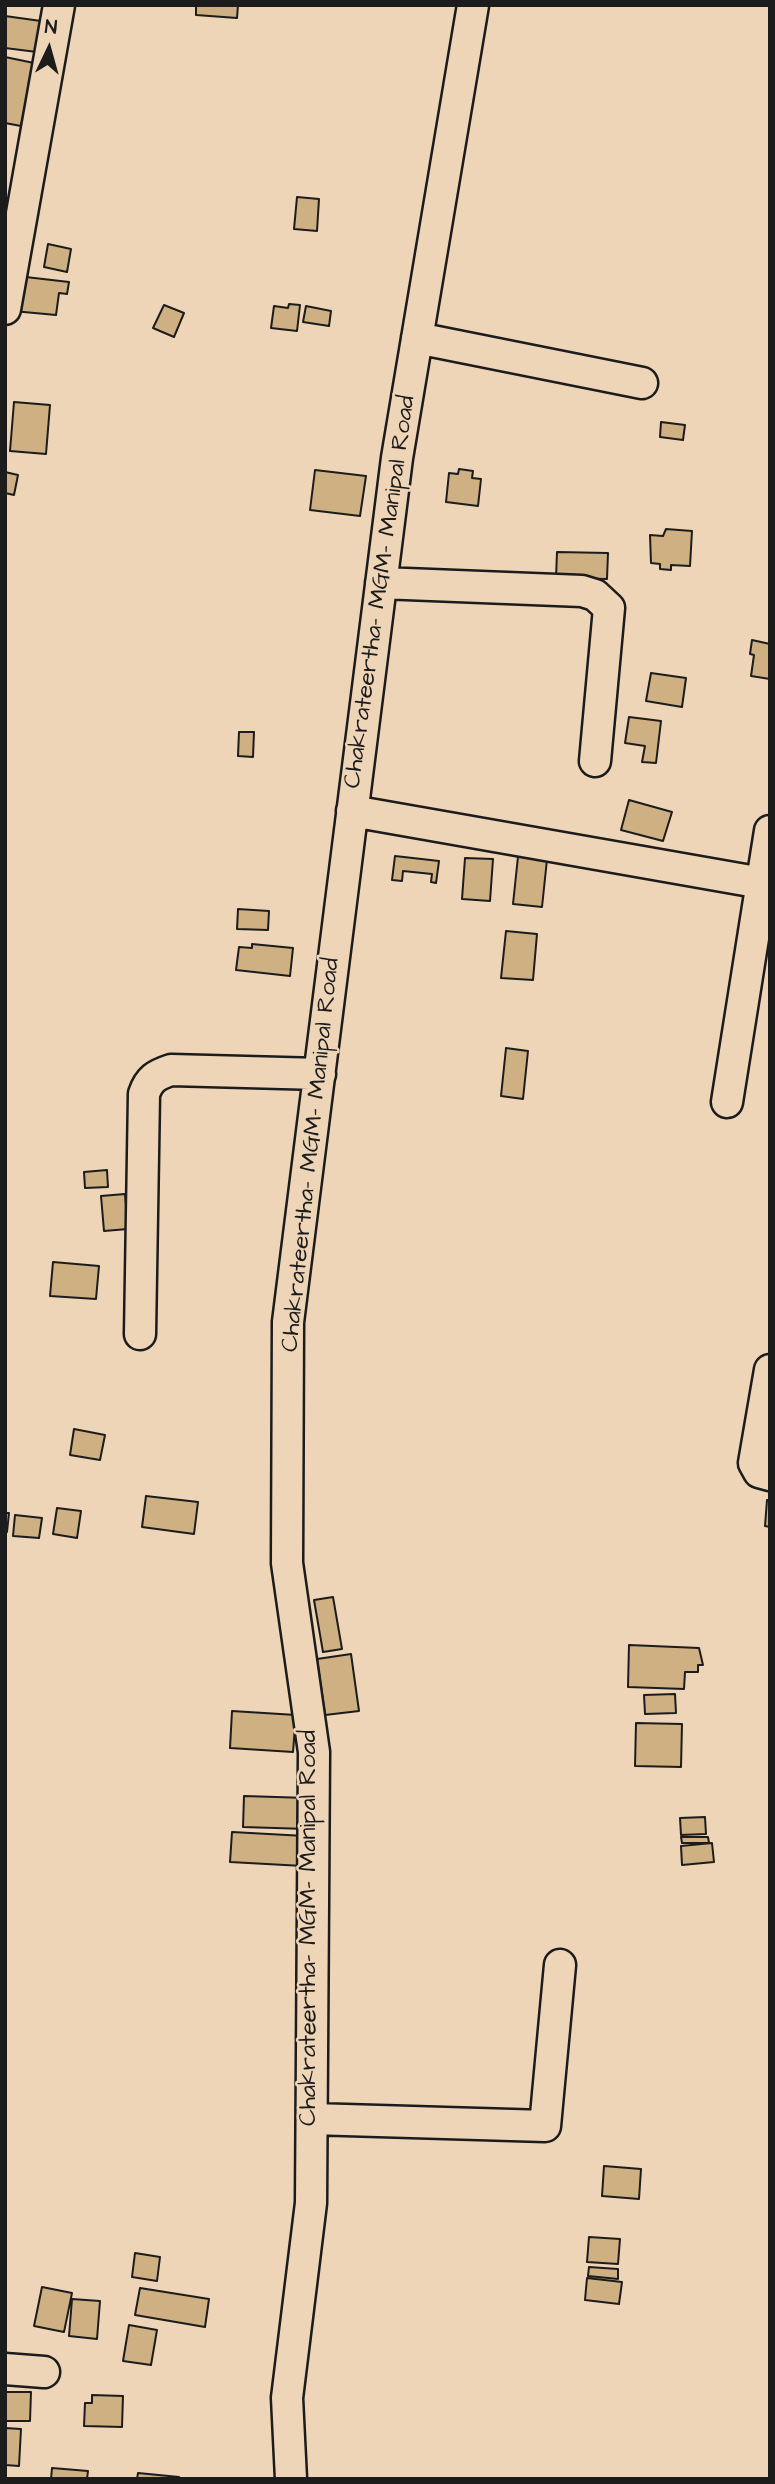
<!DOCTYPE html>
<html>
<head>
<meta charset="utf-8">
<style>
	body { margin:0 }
	#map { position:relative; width:775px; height:2484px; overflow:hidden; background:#efd5b7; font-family:"Architects Daughter",sans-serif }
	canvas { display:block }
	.frame { position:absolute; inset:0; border:7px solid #1c1c1c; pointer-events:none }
	.north { position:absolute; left:14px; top:14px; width:70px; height:70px; -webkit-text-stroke:5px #efd5b7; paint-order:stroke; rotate:5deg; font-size:19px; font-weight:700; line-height:28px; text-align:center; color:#1c1c1c }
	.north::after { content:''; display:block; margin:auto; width:24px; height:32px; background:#1c1c1c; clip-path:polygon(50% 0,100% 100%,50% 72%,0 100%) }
</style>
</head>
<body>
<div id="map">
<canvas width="775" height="2484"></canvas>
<div class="frame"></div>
<div class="north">N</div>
</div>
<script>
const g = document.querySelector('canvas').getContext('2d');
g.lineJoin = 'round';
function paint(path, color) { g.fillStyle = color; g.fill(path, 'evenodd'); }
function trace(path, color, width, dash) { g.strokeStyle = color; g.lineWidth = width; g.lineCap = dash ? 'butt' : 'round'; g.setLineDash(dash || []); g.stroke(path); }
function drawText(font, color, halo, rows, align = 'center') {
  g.font = font + ' "Architects Daughter",sans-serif'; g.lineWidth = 5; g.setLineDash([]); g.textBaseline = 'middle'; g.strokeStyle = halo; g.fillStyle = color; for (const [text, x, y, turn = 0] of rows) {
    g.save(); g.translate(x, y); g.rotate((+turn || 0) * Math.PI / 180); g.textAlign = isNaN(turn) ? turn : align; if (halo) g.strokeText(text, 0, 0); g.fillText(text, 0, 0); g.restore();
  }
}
const building = new Path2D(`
	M196 5H238L237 18 196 15Z
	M5 16 41 21 37 52 5 48Z
	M5 57 34 63 21 126 5 123Z
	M297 197 319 199 317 231 294 229Z
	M48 244 71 249 67 272 44 267Z
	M17 276 69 282 67 294 59 293 56 315 13 311Z
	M289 304 300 305 297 331 271 328 274 306 288 308Z
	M164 305 184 313 174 337 153 328Z
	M306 306 331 311 329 326 303 322Z
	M14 402 50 405 46 454 10 451Z
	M661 422 685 425 683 440 660 437Z
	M459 469 473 471 472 478 481 479 478 506 446 502 449 473 458 474Z
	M315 470 366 476 360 516 310 510Z
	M5 472 18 475 14 495 5 493Z
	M666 529 692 531 690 566 671 565V570L660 569V564L651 563 650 535 663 536Z
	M557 552 608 553 607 579 556 578Z
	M752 640 770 644V679L751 676 754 655 750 654Z
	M651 673 686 678 682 707 646 701Z
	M629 717 661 721 656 763 642 762 645 746 625 743Z
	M239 732H254L253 757 238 756Z
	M629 800 672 812 663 841 621 830Z
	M519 847 548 850 542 907 513 904Z
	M395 856 439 861 436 883 431 882 432 874 403 871 402 881 392 880Z
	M465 858 493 859 490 901 462 899Z
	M238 909 269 911 268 930 237 929Z
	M506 931 537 934 533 980 501 978Z
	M252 944 293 948 290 976 236 970 239 947 252 948Z
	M506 1048 528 1051 523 1099 501 1096Z
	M107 1170 108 1187 85 1188 84 1172Z
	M125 1194 128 1229 104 1231 101 1196Z
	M53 1262 99 1266 96 1299 50 1296Z
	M74 1429 105 1435 100 1460 70 1455Z
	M146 1496 198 1502 194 1534 142 1527Z
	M767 1500H770V1527L765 1526Z
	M57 1508 81 1511 77 1538 53 1534Z
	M5 1513H9L7 1532 5 1531Z
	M15 1515 42 1518 39 1538 13 1536Z
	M333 1597 342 1649 323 1652 314 1600Z
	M629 1645 699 1648 703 1665H698V1672H685L684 1689 628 1687Z
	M351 1654 359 1711 325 1715 317 1659Z
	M675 1694 676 1713 645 1714 644 1695Z
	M232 1711 296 1715 293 1752 230 1748Z
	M636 1723 682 1724 681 1767 635 1766Z
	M244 1796 308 1798 307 1829 243 1827Z
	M705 1817 706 1834 681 1835 680 1818Z
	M232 1832 305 1836 303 1866 230 1862Z
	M681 1837H708L709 1843H682Z
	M712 1843 714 1862 682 1865 681 1846Z
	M604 2166 641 2169 639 2199 602 2196Z
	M589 2237 620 2239 618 2264 587 2262Z
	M135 2253 160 2257 157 2281 132 2277Z
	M589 2267 618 2269V2279L588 2276Z
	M587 2278 622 2282 619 2304 585 2300Z
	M42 2287 72 2293 64 2332 34 2326Z
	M140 2288 209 2299 205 2327 135 2315Z
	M72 2299 100 2301 97 2339 69 2336Z
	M129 2325 157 2330 151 2365 123 2361Z
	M5 2392H31L30 2421H5Z
	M92 2395 123 2396 122 2427 84 2426 85 2403H92Z
	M5 2428 21 2429 19 2466 5 2465Z
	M52 2468 88 2471 87 2479H51Z
	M138 2473 179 2477V2479H137Z`);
paint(building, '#ceb082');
trace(building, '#1c1c1c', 2);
const minor = new Path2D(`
	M5 309 59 5
	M417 338 642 383
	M381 583 582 591 595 595 609 608 595 761
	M352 811 762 883 770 879
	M727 1102 770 831
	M140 1334 144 1094C149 1079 156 1075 171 1070L320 1074
	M770 1370 754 1463 759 1472 770 1475
	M312 2119 545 2126 560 1965
	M5 2369 44 2372
	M291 2479 287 2398 311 2203 314 1752 287 1563 288 1322 397 458 473 5`);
trace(minor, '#1c1c1c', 35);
trace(minor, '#efd5b7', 30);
drawText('24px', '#1c1c1c', '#efd5b7', [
	["Chakrateertha- MGM- Manipal Road",381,592,-82],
	["Chakrateertha- MGM- Manipal Road",312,1155,-84],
	["Chakrateertha- MGM- Manipal Road",310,1928,-90]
]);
</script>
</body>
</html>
